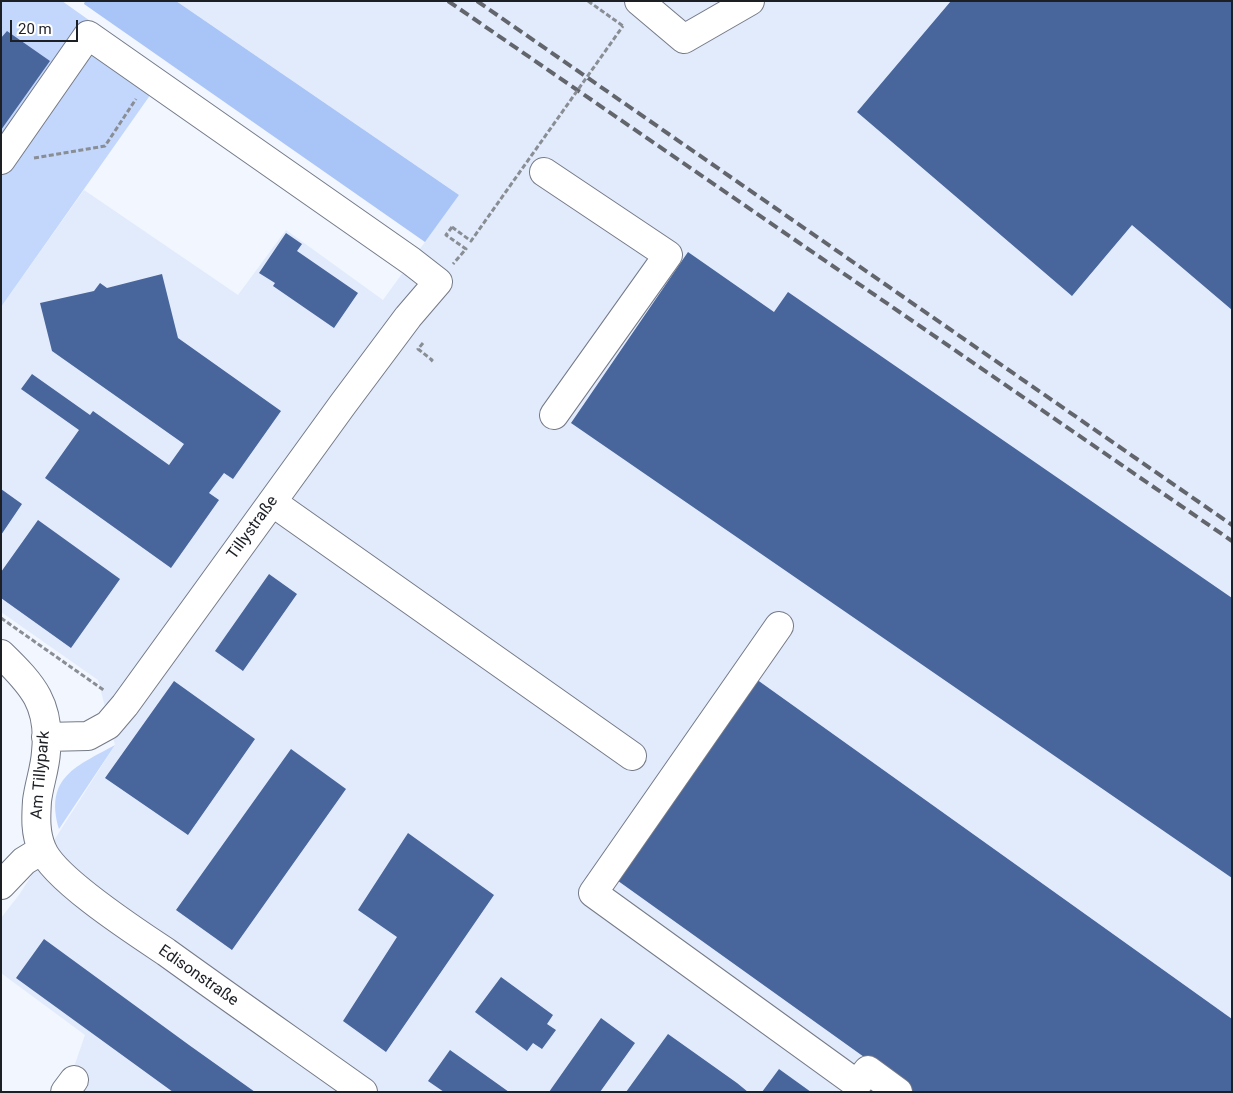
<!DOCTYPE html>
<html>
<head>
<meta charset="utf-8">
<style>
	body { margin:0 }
	#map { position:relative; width:1233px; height:1093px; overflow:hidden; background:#f1f6ff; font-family:Roboto,sans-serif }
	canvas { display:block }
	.frame { position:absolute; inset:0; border:2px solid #1c1f24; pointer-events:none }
	.scale { position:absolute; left:10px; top:20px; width:68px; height:22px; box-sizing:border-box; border:2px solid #1c1f24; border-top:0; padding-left:6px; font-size:15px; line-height:18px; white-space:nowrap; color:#1c1f24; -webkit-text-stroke:4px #fff; paint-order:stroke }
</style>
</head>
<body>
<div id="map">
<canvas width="1233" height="1093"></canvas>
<div class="frame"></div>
<div class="scale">20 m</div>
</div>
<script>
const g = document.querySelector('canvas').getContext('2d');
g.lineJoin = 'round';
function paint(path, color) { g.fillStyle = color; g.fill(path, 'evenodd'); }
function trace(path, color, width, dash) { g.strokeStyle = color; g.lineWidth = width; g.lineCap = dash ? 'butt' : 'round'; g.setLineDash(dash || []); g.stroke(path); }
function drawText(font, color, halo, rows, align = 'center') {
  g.font = font + ' Roboto,sans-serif'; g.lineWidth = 5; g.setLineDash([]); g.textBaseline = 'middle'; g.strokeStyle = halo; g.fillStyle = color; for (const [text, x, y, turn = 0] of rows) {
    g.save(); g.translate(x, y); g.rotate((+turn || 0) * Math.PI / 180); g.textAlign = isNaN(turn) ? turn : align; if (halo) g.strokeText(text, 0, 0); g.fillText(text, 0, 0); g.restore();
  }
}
paint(new Path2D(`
	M176 1H1232V1092H55L75 1064 85 1035 1 973V918L19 895 115 745 98 680 1 612V307L84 190 238 295 286 230 383 300 459 195Z`), '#e2ebfc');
paint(new Path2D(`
	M1 1H62L165 74 1 307Z
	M115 745 59 829C44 777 77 766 115 745Z`), '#c3d7fc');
paint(new Path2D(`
	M85 1H176L459 195 425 242 84 4Z`), '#a9c4f6');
paint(new Path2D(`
	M951 1H1232V310L1132 225 1072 296 857 112Z
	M7 31 50 61 1 130V38Z
	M286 233 302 244 297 251 358 293 334 328 273 286 275 283 259 273Z
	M688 252 774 312 788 292 1232 598V878L571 423Z
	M162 274 178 338 281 411 233 479 224 473 209 493 219 500 171 568 45 478 79 430 21 389 32 374 90 415 93 411 169 465 184 444 52 351 40 303 94 291 100 283 107 288Z
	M1 489 22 504 1 535Z
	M38 520 120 579 71 648 1 598V572Z
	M269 574 297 594 243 671 215 651Z
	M756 679 1232 1019V1092H913L614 878Z
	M174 681 255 739 188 835 105 778Z
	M291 749 346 789 232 950 176 910Z
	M408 833 494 895 386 1052 343 1021 397 937 358 910Z
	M44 939 189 1045 255 1092H173L16 978Z
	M501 977 553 1015 547 1024 556 1030 542 1049 533 1043 527 1051 475 1012Z
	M601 1018 635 1043 600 1092H549Z
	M668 1034 737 1083 748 1092H626Z
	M450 1050 509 1092H444L428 1081Z
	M779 1069 811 1092H762Z`), '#48659c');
const minor = new Path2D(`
	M639 1 684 39 750 1
	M1 160 88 35 411 261 438 282 408 317 343 404 125 705 108 725 88 736 46 737
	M544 172 668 255 554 415
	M272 502 632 756
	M779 626 593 893 857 1084 868 1070 898 1092
	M1 654C33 685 51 705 46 752 45 769 39 784 37 801 36 817 35 833 42 849 54 879 136 932 166 952 231 999 297 1045 363 1092
	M1 885 24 861 42 850
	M65 1092 74 1080`);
trace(minor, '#747a87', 30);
trace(new Path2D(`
	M588 1 623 26
	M34 158 105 146 136 99
	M452 227 446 235 466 249 453 264
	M423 343 418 349 432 360 429 363
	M1 618 105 691`), '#898d94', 3, [5, 2.5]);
trace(minor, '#fff', 28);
trace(new Path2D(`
	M448 1 1232 541
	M477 1 1232 525`), '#62666c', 4, [10, 5]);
trace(new Path2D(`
	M452 227 471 241 623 26`), '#898d94', 3, [5, 2.5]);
drawText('16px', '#1c1f24', '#fff', [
	["Tillystraße",253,528,-54],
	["Am Tillypark",41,775,-85],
	["Edisonstraße",198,976,35]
]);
</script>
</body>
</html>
